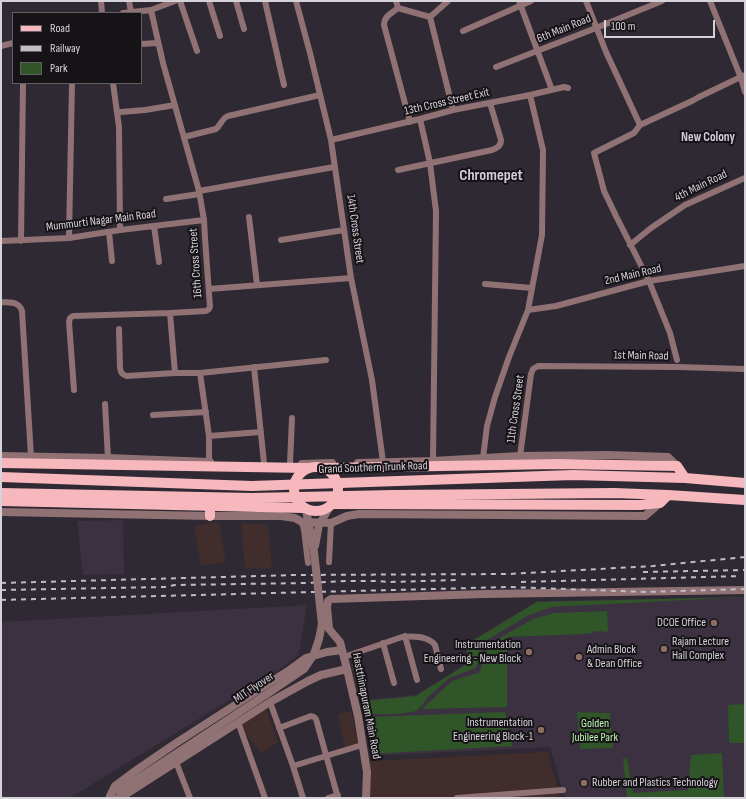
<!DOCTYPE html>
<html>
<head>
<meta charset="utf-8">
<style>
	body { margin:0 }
	#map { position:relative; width:746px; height:799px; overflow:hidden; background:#2f2933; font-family:"Sofia Sans Condensed",sans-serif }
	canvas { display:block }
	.frame { position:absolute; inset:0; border:2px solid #d6d2d9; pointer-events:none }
	.legend { position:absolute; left:12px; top:12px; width:130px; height:72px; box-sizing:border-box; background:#161317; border:1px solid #635f65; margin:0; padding:5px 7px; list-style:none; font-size:12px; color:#d6d2d9 }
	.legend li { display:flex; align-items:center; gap:8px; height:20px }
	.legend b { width:20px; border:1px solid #635f65 }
	.scale { position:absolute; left:604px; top:20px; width:111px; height:18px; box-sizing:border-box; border:2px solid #d6d2d9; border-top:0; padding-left:5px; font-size:12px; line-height:14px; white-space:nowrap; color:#d6d2d9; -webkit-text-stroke:3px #161317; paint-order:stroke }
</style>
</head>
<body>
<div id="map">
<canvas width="746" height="799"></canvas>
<div class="frame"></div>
<ul class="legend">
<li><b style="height:5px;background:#f6b8bc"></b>Road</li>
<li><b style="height:5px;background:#c2bec5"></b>Railway</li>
<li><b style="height:11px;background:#305528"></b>Park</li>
</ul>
<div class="scale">100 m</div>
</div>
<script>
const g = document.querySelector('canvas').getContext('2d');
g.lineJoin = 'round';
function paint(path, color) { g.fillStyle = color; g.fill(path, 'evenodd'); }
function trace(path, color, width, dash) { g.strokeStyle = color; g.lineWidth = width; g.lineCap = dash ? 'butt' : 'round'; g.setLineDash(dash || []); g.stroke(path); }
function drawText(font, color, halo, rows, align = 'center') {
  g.font = font + ' "Sofia Sans Condensed",sans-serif'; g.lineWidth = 4; g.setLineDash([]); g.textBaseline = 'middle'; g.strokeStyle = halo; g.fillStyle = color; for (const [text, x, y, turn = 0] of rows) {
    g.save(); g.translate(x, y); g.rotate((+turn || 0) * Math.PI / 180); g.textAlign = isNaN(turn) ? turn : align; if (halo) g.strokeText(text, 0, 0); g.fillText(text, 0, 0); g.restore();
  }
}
paint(new Path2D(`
	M362 660 367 695 358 696 351 663Z
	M266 709 278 742 261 754 240 726Z
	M351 711 359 748 345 750 338 714Z
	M548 752 560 798H370V761Z`), '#412d2c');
paint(new Path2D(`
	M123 520 124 574 83 575 77 521Z
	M745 597V798H565L550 747 370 756 363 700 416 695 466 664 467 643 537 601Z
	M307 605 299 655 277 671 70 798H1V622Z`), '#3b3140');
paint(new Path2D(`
	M219 522 226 562 201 566 194 526Z
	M241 523 268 525 272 568 245 569Z`), '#412d2b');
paint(new Path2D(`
	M743 597 552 607 529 615 485 641 476 668 449 678 429 696 417 711 398 714H366L365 701 416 696 467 664 468 644 537 602Z
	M607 611 608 632 595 631 592 633 584 634 507 637V707L422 709 452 681 478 673 480 671 489 644 533 619 554 613Z
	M745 704V743H729L728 705Z
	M505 712 512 746 372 754 368 717Z
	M577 712 610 713 613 748 580 749Z
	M722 753 724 798H627L623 758H627L633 793 688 790 691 755Z`), '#305528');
trace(new Path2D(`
	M101 1 102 13
	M129 1 131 12
	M180 1 197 51
	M209 1 220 36
	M236 1 244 29
	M265 1 284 85
	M296 1 310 53 331 140 351 278 372 380 383 462
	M396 1 398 8 430 17 448 1
	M519 1 552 90
	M586 1 606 52 640 125 692 101 699 97 745 75
	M710 1 741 78 745 92
	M398 8C392 13 384 16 384 25L410 122
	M123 13 151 10 175 1
	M430 17 453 110
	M463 31 531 1
	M141 44 158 43
	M1 46 13 43
	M496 67 596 28 662 1
	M113 83 119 127 120 230
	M121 112 145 110 175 105
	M420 119 430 163 436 211 433 461
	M640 125 634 133 594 153 604 191 616 216 649 281 670 333 677 360
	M184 137 216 129C221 125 222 118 228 116L320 95
	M331 140 420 119 453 110 530 95 564 87 568 88
	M398 170 492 150C497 148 501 146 501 140L490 103
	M199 191 334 167
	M166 199 199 194
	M249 217 257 285
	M154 226 159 262
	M109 232 112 261
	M69 238 72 83
	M281 240 344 230
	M1 241 69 238 120 230 204 220
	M21 241 23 83
	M630 245 651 228 685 205 745 178
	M485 284 532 288
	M209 289 351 278
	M1 302C10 303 19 301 22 311L31 456
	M528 310 556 306 649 281 745 266
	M170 313 175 373H200L326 360
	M119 329 120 368C121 373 122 375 127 376L175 373
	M254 367 264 463
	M200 373 209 436V462
	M74 390 69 322 70 318 73 316 170 313 206 311 209 309 210 307 205 238 204 220 199 191 163 63 151 10
	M105 404 108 458
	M153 415 206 412
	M209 436 261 432
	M520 456 531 374 533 369 538 366 678 367 745 369
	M483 458 487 426 495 397 509 357 528 310 542 235 543 150 530 95
	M290 464 292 418
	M302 522 304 530 308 563
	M329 562 331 523
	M405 636 417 680
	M383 643 394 683
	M344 657 402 637C413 636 428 636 435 645L441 669
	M270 702 293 766 303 798
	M238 722 265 798
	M279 728 311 716 314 717 316 719 338 798
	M176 762 190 798
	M293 766 362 745
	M328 798 338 795
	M457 798 563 790`), '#907274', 6);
trace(new Path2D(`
	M1 456 108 458 210 462
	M358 463 433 461 520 456 608 455 668 457 677 466
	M302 464 332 463
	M1 512 210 516H281L295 518 302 522 331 523 347 516 359 514 645 516 660 503
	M110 796 115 786 138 769 176 743 291 669 306 658 327 652 342 650
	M118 798 123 796 270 702 308 681 321 675 347 669
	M366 798 367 772 358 716 347 669 340 642 329 629 327 607 328 601 331 599 484 594 745 590`), '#907274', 8);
trace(new Path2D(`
	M1 463 308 468
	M324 468 558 464 677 466 685 478
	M1 477 252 486 573 475 685 478 745 483
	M1 493 251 498 394 495 614 493 668 495 745 500
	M332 504 640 505 660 503 668 495
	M210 516V498`), '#f6b8bc', 10);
trace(new Path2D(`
	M643 572 745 570
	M521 582 741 576
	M1 583 295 575 509 574 653 566 745 557
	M1 590 164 587 175 585 308 583 346 581H376L390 582 457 580
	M1 600 510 587 646 592 745 589`), '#c2bec5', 2, [5, 5]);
trace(new Path2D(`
	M315 546 319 525 329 508
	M119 791 139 778 270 692 304 669 314 654 319 639 322 624 314 552 306 510`), '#907274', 8);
trace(new Path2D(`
	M294 489a22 22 0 1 1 44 0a22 22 0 1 1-44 0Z
	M1 501 303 508`), '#f6b8bc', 10);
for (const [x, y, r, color] of [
	[714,623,4,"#8d6e63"],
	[664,649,4,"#8d6e63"],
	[529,652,4,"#8d6e63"],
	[579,657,4,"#8d6e63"],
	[541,730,4,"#8d6e63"],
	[584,783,4,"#8d6e63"]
]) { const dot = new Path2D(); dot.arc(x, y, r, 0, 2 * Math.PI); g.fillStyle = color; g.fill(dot); trace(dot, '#161317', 1.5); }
drawText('12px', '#d6d2d9', '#161317', [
	["6th Main Road",564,29,-22],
	["13th Cross Street Exit",447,102,-13],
	["4th Main Road",701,186,-26],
	["Mummurti Nagar Main Road",101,221,-7],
	["14th Cross Street",355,229,82],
	["16th Cross Street",196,263,-94],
	["2nd Main Road",633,275,-13],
	["1st Main Road",641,356,1],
	["11th Cross Street",516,409,-82],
	["Grand Southern Trunk Road",373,468,-2],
	["MIT Flyover",254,688,-34],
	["Hastthinapuram Main Road",366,706,79]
]);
drawText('12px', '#d6d2d9', '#161317', [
	["DCOE Office",706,623],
	["Rajam Lecture",672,642,"left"],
	["Hall Complex",672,656,"left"],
	["Instrumentation",521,645],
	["Engineering - New Block",521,659],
	["Admin Block",587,650,"left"],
	["& Dean Office",587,664,"left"],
	["Instrumentation",533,723],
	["Engineering Block-1",533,737],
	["Rubber and Plastics Technology",592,783,"left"]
], 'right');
drawText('12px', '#baf6ad', '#161317', [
	["Golden",595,724],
	["Jubilee Park",595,738]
]);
drawText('bold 13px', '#d4cbd9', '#161317', [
	["New Colony",708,138]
]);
drawText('bold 16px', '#d4cbd9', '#161317', [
	["Chromepet",491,176]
]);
</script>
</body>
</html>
